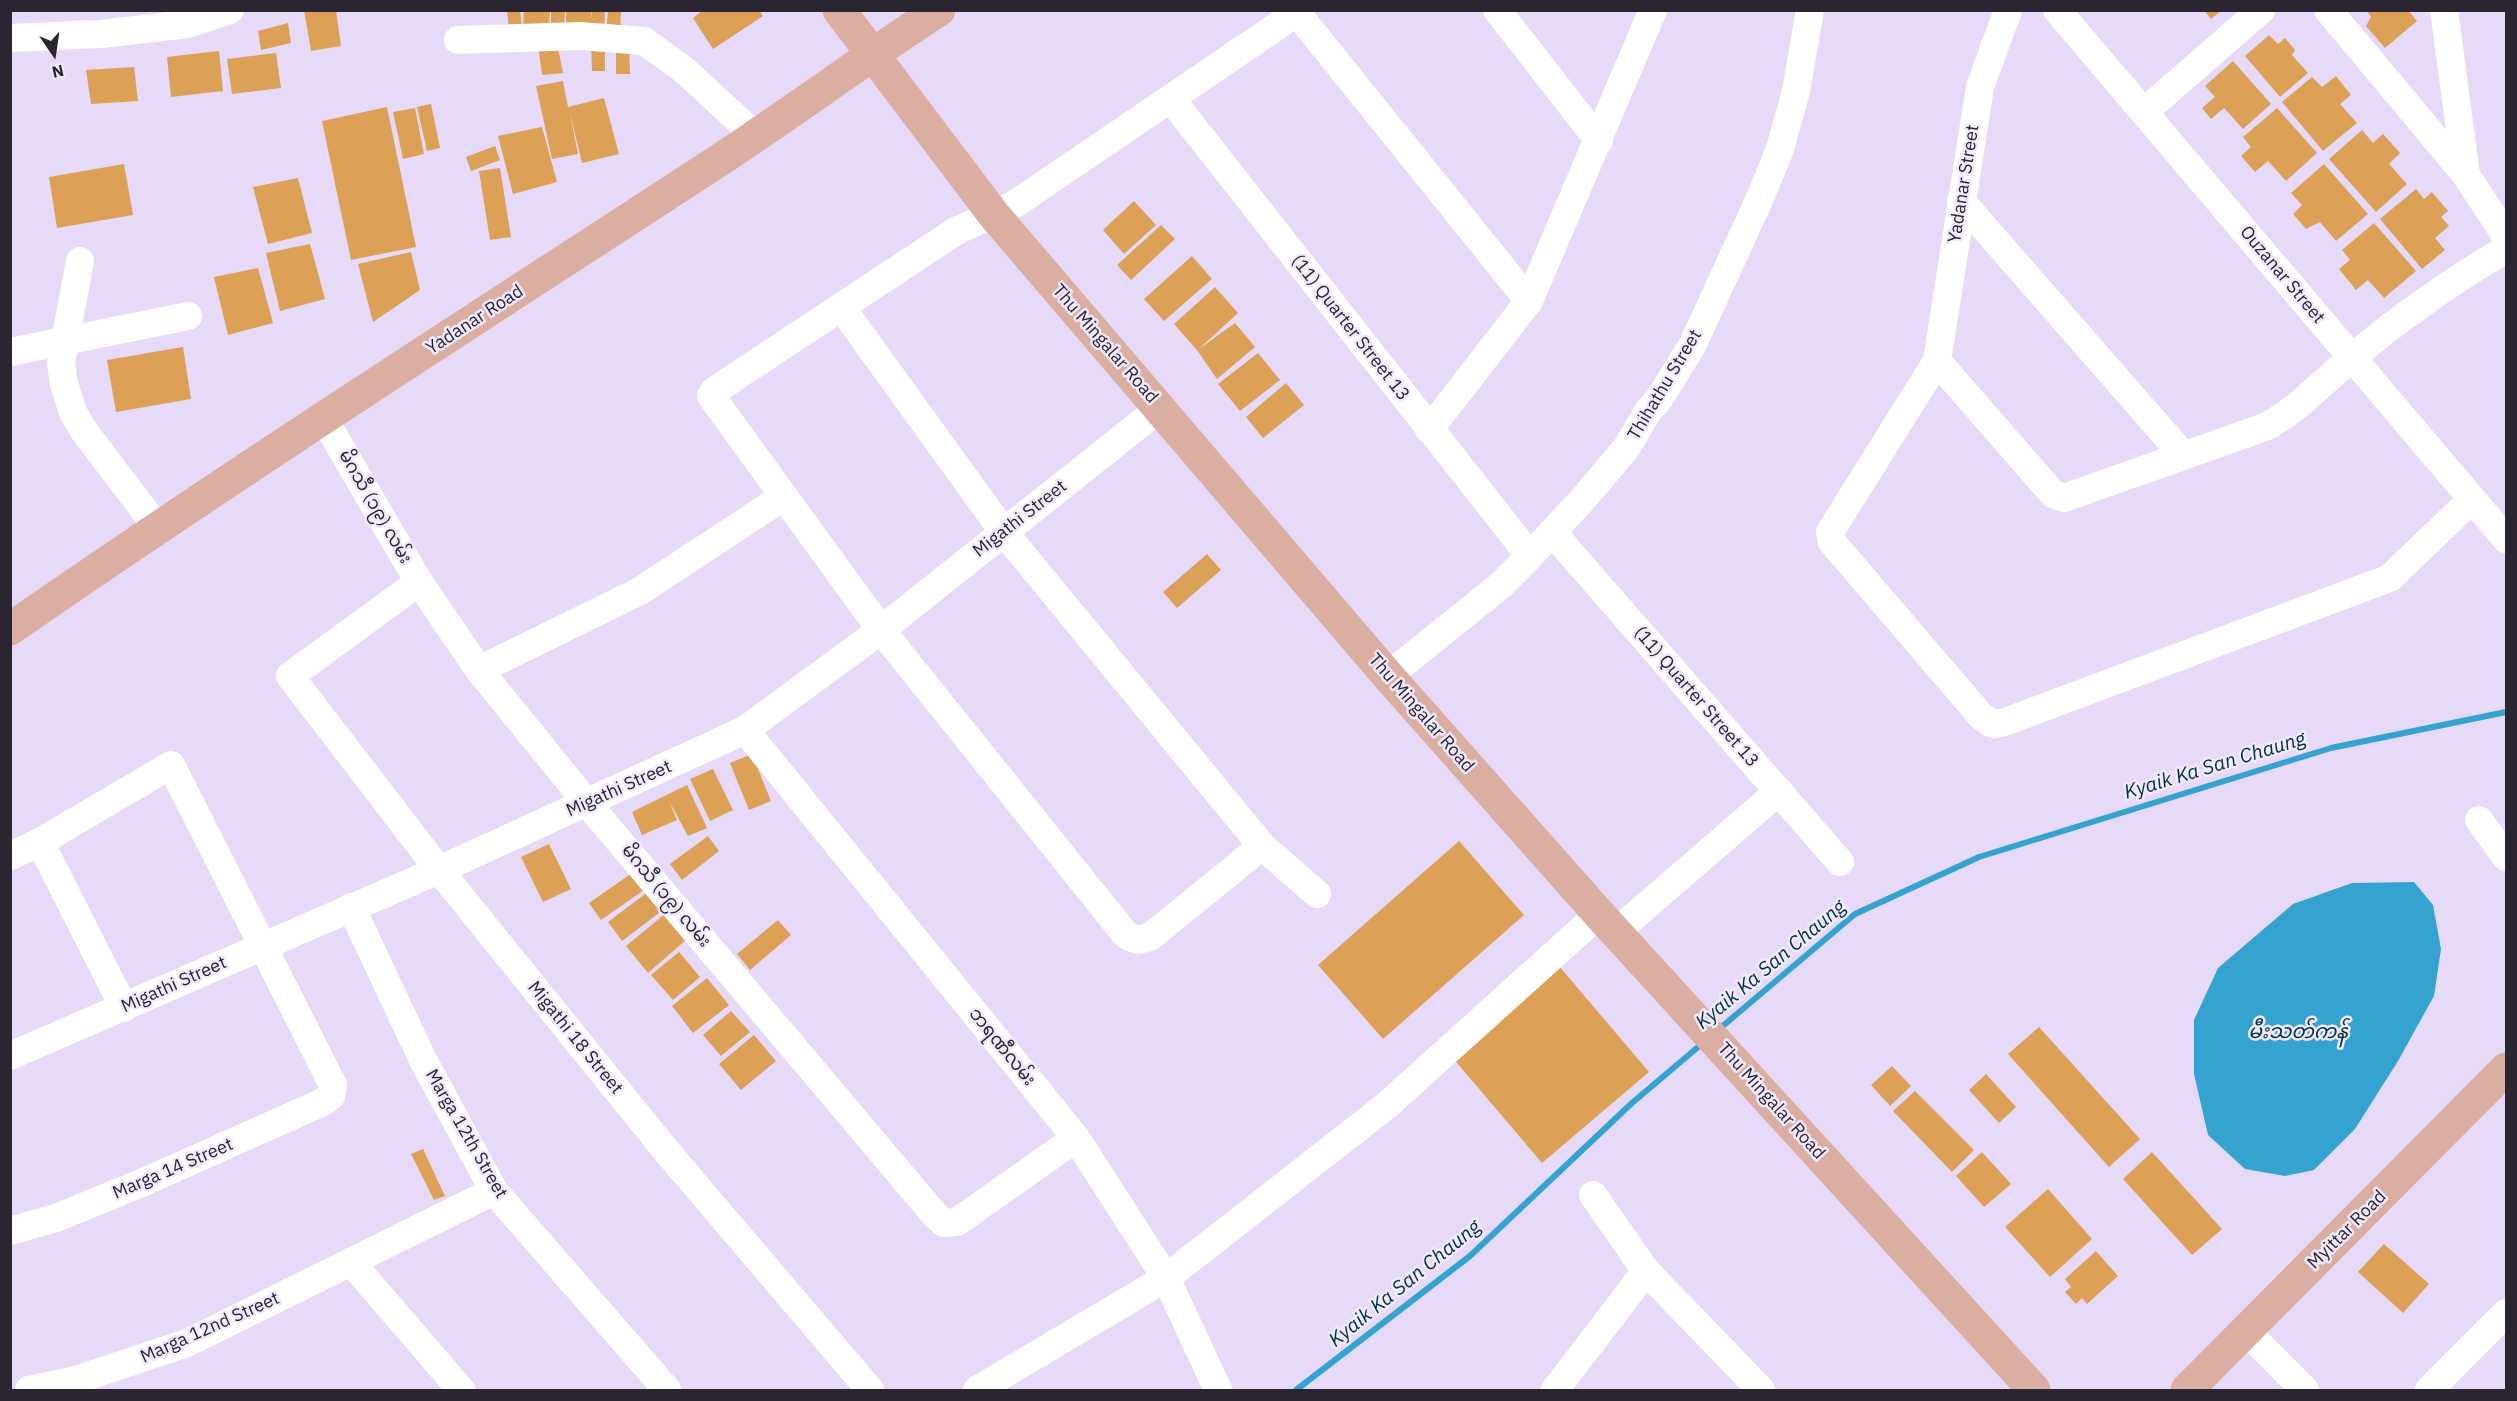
<!DOCTYPE html>
<html>
<head>
<meta charset="utf-8">
<style>
	body { margin:0 }
	#map { position:relative; width:2517px; height:1401px; overflow:hidden; background:#e6daf8; font-family:"IBM Plex Sans",sans-serif }
	canvas { display:block }
	.frame { position:absolute; inset:0; border:12px solid #2a2531; pointer-events:none }
	.north { position:absolute; left:24px; top:24px; width:60px; height:60px; -webkit-text-stroke:4px #f1e9fc; paint-order:stroke; rotate:167deg; font-size:16px; font-weight:700; line-height:24px; text-align:center; color:#2a2531 }
	.north::after { content:''; display:block; margin:auto; width:21px; height:27px; background:#2a2531; clip-path:polygon(50% 0,100% 100%,50% 72%,0 100%) }
</style>
</head>
<body>
<div id="map">
<canvas width="2517" height="1401"></canvas>
<div class="frame"></div>
<div class="north">N</div>
</div>
<script>
const g = document.querySelector('canvas').getContext('2d');
g.lineJoin = 'round';
function paint(path, color) { g.fillStyle = color; g.fill(path, 'evenodd'); }
function trace(path, color, width, dash) { g.strokeStyle = color; g.lineWidth = width; g.lineCap = dash ? 'butt' : 'round'; g.setLineDash(dash || []); g.stroke(path); }
function drawText(font, color, halo, rows, align = 'center') {
  g.font = font + ' "IBM Plex Sans","Noto Sans Myanmar",sans-serif'; g.lineWidth = 5; g.setLineDash([]); g.textBaseline = 'middle'; g.strokeStyle = halo; g.fillStyle = color; for (const [text, x, y, turn = 0] of rows) {
    g.save(); g.translate(x, y); g.rotate((+turn || 0) * Math.PI / 180); g.textAlign = isNaN(turn) ? turn : align; if (halo) g.strokeText(text, 0, 0); g.fillText(text, 0, 0); g.restore();
  }
}
paint(new Path2D(`
	M2414 882 2433 905 2441 949 2434 996 2398 1061 2355 1129 2314 1170 2285 1176 2245 1169 2208 1135 2194 1074V1020L2218 968 2293 904 2352 883Z`), '#34a3cf');
trace(new Path2D(`
	M1718 1030 1855 914 1979 857 2331 748 2506 712
	M1296 1390 1470 1256 1632 1103 1704 1042`), '#34a3cf', 6);
paint(new Path2D(`
	M304 10H336L341 46 311 51Z
	M507 10H520L522 29 509 31Z
	M524 10H550L549 28 523 26Z
	M551 10H565L564 31 551 32Z
	M566 10H591V18L592 10H605L604 34 566 33Z
	M608 10H621L620 36 606 35Z
	M703 10H759L763 16 713 49 693 18Z
	M2204 10H2222L2211 19Z
	M2366 10H2408L2417 21 2385 48 2366 26 2371 17Z
	M288 23 291 43 261 50 258 31Z
	M2269 35 2278 44 2285 38 2295 50 2292 55 2308 73 2280 97 2245 56Z
	M591 42H605V71H592Z
	M557 43 563 73 542 75 538 44Z
	M616 45H629L630 74H616Z
	M219 51 223 91 171 97 167 57Z
	M276 53 281 88 232 94 227 59Z
	M2233 61 2271 104 2243 129 2224 108 2211 119 2202 108 2215 97 2205 86Z
	M134 67 138 101 91 104 86 70Z
	M2336 76 2351 95 2340 104 2357 123 2323 151 2282 102 2312 77 2322 87Z
	M563 81 568 107 604 98 619 154 582 163 570 113 578 154 552 159 536 86Z
	M431 104 440 148 427 151 417 107Z
	M387 107 416 247 351 260 322 121Z
	M415 108 424 154 403 159 393 112Z
	M2277 108 2317 153 2286 181 2268 161 2255 172 2241 156 2251 147 2243 137Z
	M542 127 557 182 513 194 498 136Z
	M2362 130 2373 143 2383 134 2400 153 2389 164 2407 184 2376 212 2329 159Z
	M495 146 500 160 471 171 466 157Z
	M124 164 133 215 57 228 49 177Z
	M2324 164 2368 214 2336 241 2320 222 2306 229 2293 214 2302 205 2291 193Z
	M500 168 511 237 490 240 479 171Z
	M298 178 312 233 268 244 253 187Z
	M2416 189 2424 199 2432 192 2448 211 2441 217 2449 226 2435 238 2445 250 2422 269 2380 219Z
	M1134 201 1156 225 1124 254 1103 230Z
	M2374 223 2416 271 2384 298 2368 280 2356 290 2339 269 2350 260 2342 250Z
	M1161 225 1175 239 1131 280 1117 265Z
	M310 244 325 299 280 311 266 253Z
	M411 252 420 290 373 322 358 264Z
	M1192 256 1212 279 1164 321 1144 299Z
	M258 268 273 323 228 335 214 277Z
	M1215 287 1238 313 1199 349 1235 323 1255 347 1217 379 1197 350 1174 324Z
	M183 347 191 399 116 412 107 360Z
	M1258 353 1280 380 1240 411 1218 384Z
	M1286 383 1304 405 1263 438 1246 417Z
	M1207 554 1221 570 1177 608 1163 592Z
	M752 754 771 801 749 810 730 763Z
	M713 769 733 810 710 821 690 779Z
	M687 785 707 828 688 836 669 801 677 820 642 835 632 812Z
	M708 836 719 851 682 880 670 864Z
	M1459 841 1524 915 1383 1039 1318 965Z
	M549 844 571 889 543 902 521 857Z
	M632 873 644 890 601 920 589 903Z
	M649 891 663 910 622 941 608 922Z
	M666 913 687 939 648 973 626 946Z
	M778 920 791 935 750 970 737 954Z
	M679 952 700 977 673 1000 651 975Z
	M1559 966 1649 1072 1542 1163 1452 1057Z
	M707 978 729 1005 693 1033 672 1006Z
	M731 1011 750 1032 721 1056 703 1035Z
	M2039 1027 2140 1139 2109 1167 2008 1054Z
	M754 1035 776 1061 741 1090 719 1064Z
	M1892 1066 1911 1086 1890 1106 1871 1085Z
	M1986 1074 2016 1107 1999 1123 1969 1090Z
	M1915 1091 1974 1150 1952 1172 1893 1111Z
	M423 1149 445 1196 434 1200 411 1154Z
	M1982 1152 2011 1184 1984 1207 1956 1176Z
	M2152 1152 2222 1229 2192 1255 2123 1179Z
	M2048 1189 2092 1239 2050 1277 2005 1227Z
	M2384 1244 2429 1284 2403 1313 2358 1272Z
	M2096 1251 2118 1276 2087 1304 2082 1298 2076 1304 2065 1292 2071 1287 2065 1279Z`), '#dca156');
trace(new Path2D(`
	M1497 10 1599 141
	M2008 10 1980 87 1937 361 1830 532 1832 542 1981 716 1992 724 2002 723 2390 578 2472 499
	M2057 10 2506 539
	M2328 10 2466 175 2506 236
	M2444 10 2466 175
	M1297 13 1529 301
	M10 38 101 34 188 24 230 10
	M458 40 580 36 644 41 684 70 756 136
	M1171 99 1530 556
	M2144 112 2261 10
	M1961 201 2183 455
	M80 261 61 363 64 384 73 412 84 431 157 527
	M841 307 1003 531 1262 846 1317 894
	M10 352 188 316
	M1937 361 2053 494 2064 498 2265 427C2298 410 2323 381 2352 358 2400 317 2452 281 2506 249
	M324 419 419 582 479 670 587 803 935 1215 944 1223 957 1222 1076 1138
	M1429 430 1529 301 1653 10
	M1552 532 1840 862
	M419 582 290 676 439 870 668 1153 870 1390
	M479 670 640 591 783 497
	M1388 676 1501 585 1530 556 1584 498 1627 447 1648 411 1659 399 1692 346 1760 198 1780 149 1796 91 1810 10
	M745 730 1076 1138 1166 1278 1218 1390
	M2479 820 2506 857
	M40 842 124 1008
	M1262 846 1150 937 1137 940 1126 935 881 630 711 396 714 391 956 231 1015 204 1301 10
	M10 856 40 842 171 765 333 1085 331 1096 323 1102 144 1182 56 1218 10 1231
	M351 907 423 1060 494 1191 667 1390
	M1616 932 1779 791
	M10 1056 439 870 745 730 881 630 1160 408
	M1593 1195 1646 1271 1761 1390
	M351 1262 461 1390
	M2246 1331 2305 1390
	M29 1390 76 1380 187 1343 494 1191
	M977 1390 1166 1278 1386 1106 1599 914
	M1555 1390 1646 1271
	M2429 1390 2506 1313`), '#fff', 28);
trace(new Path2D(`
	M839 10 994 215 1388 676 1599 914 2034 1390
	M10 629C241 469 477 318 712 165 789 115 862 60 939 10
	M2187 1390 2506 1069`), '#daafa1', 33);
drawText('18px', '#2a2531', '#f1e9fc', [
	["Yadanar Street",1964,184,-81],
	["Ouzanar Street",2282,275,50],
	["Yadanar Road",475,320,-33],
	["(11) Quarter Street 13",1350,328,52],
	["Thu Mingalar Road",1105,344,49],
	["Thihathu Street",1665,385,-59],
	["မိဂသီ (၁၉) လမ်း",375,507,60],
	["Migathi Street",1020,519,-38],
	["(11) Quarter Street 13",1696,697,49],
	["Thu Mingalar Road",1421,713,49],
	["Migathi Street",619,789,-24],
	["မိဂသီ (၁၉) လမ်း",666,896,50],
	["Migathi Street",174,985,-24],
	["Migathi 18 Street",575,1038,51],
	["ဘရဏီလမ်း",1002,1047,51],
	["Thu Mingalar Road",1771,1101,48],
	["Marga 12th Street",466,1134,60],
	["Marga 14 Street",173,1169,-23],
	["Myittar Road",2347,1230,-45],
	["Marga 12nd Street",210,1328,-24]
]);
drawText('italic 20px', '#003143', '#f1e9fc', [
	["Kyaik Ka San Chaung",2215,766,-17],
	["Kyaik Ka San Chaung",1771,965,-40],
	["မီးသတ်ကန်",2298,1032],
	["Kyaik Ka San Chaung",1405,1284,-39]
]);
</script>
</body>
</html>
